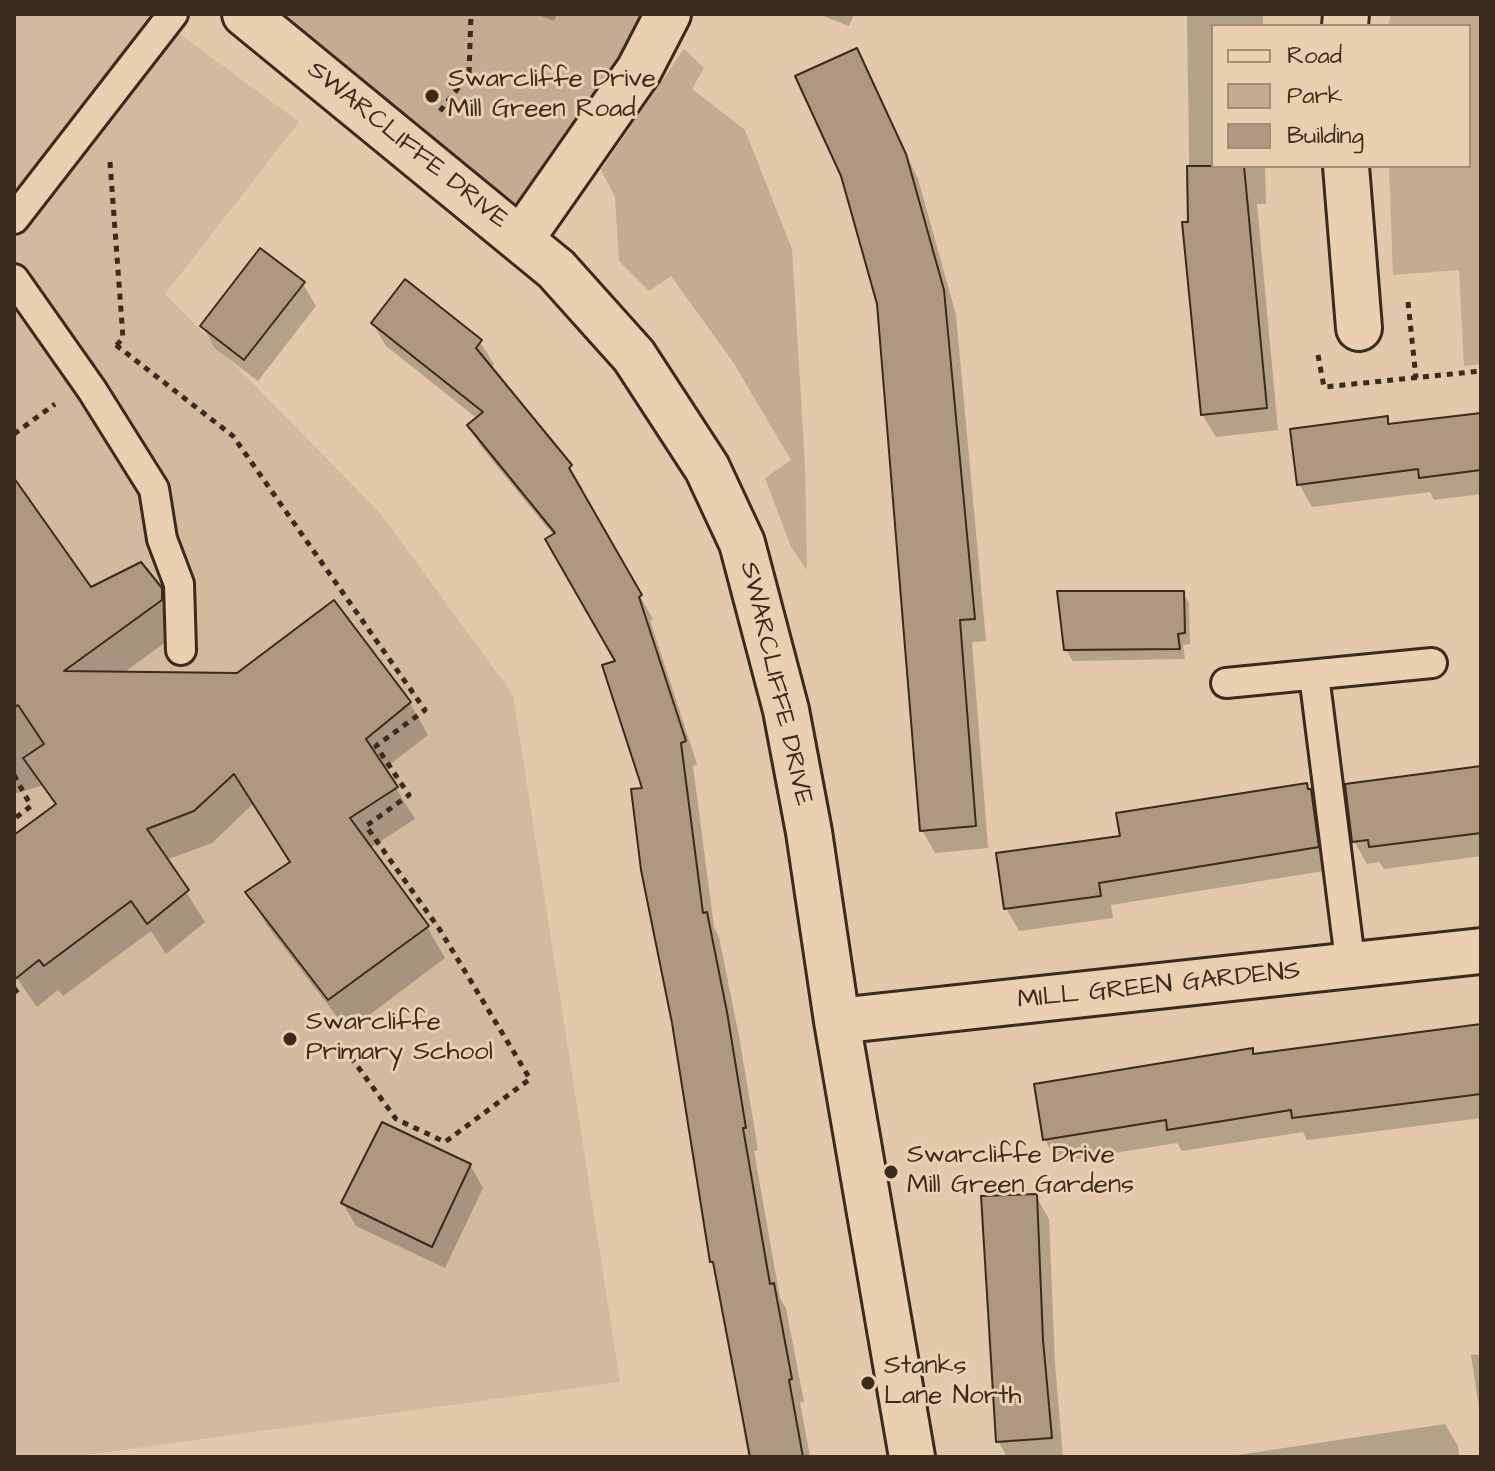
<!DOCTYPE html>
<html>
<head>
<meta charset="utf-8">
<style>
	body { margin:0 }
	#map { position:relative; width:1495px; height:1471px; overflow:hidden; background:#e3c8ab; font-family:"Architects Daughter",sans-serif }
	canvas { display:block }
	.frame { position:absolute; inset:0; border:16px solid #3b2a1e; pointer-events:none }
	.legend { position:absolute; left:1211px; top:24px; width:260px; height:144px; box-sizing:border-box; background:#eacfb1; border:2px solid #a48d76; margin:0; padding:10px 14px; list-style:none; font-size:24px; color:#3b2a1e }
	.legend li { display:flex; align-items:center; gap:16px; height:40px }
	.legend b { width:40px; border:2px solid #a48d76 }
</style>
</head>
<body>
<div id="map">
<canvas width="1495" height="1471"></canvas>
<div class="frame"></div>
<ul class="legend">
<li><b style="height:10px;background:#eacfb1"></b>Road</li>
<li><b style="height:22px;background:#c4ab91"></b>Park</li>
<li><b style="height:22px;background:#af9780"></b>Building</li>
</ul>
</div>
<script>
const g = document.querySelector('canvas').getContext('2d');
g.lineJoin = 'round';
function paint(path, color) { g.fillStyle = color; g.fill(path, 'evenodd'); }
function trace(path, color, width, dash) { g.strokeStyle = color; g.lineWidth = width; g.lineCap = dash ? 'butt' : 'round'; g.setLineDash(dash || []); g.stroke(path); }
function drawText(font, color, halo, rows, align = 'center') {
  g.font = font + ' "Architects Daughter",sans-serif'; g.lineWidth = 6; g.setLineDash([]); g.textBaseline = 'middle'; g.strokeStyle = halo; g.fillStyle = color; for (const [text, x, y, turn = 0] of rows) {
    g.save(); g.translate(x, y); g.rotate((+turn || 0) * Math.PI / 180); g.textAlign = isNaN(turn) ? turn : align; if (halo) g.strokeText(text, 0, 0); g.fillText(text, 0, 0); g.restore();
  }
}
paint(new Path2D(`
	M14 14H153L299 122 165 294 381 514 513 695 620 1382 71 1457H14Z`), '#d3b99e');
paint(new Path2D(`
	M245 14H668L521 239Z
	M1391 14H1481V364L1464 366 1459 270 1393 275 1389 166H1469V26H1388Z
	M684 49 704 68 692 89 745 130 792 249 805 464 807 570 791 547 765 478 791 460 733 362 671 276 649 291 619 261 615 197 601 170Z`), '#c4ab91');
paint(new Path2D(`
	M536 14H557L554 21Z
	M818 14H854L849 26Z
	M1187 14H1263V26H1213V166H1265L1266 204H1257L1278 430 1216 437 1202 414 1190 223Z
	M856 50 918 179 956 315 986 641 972 642 988 848 935 853 922 830Z
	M303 284 316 306 258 381 215 348 202 326Z
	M373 324 480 342 494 364 490 369 570 467 583 489 580 492 653 619 650 620 697 764 693 766 714 927 719 937 739 1036 758 1150 754 1151 780 1298 786 1308 804 1402H800L810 1457H748L743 1429 747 1428 717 1271 712 1262 644 789 618 662 554 536 482 448 469 426 478 419 386 346Z
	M1481 415V494L1434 500 1430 492 1312 507 1299 484 1386 419 1391 426Z
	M14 482 90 590 160 589 179 621V632L122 674 238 675 334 603 410 703 428 735 384 769 415 819 370 848 427 927 445 958 348 1031 266 924 248 893 292 864 253 804 212 843 166 860 205 922 166 954 151 931 63 996 58 990 37 1007 14 974V837L114 764 14 794Z
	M1183 593 1189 603 1190 644 1183 645 1185 659 1073 661 1066 650Z
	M1481 768V856L1384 869 1379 862 1367 864 1354 841Z
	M1306 785 1323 814 1330 870 1111 905 1113 918 1019 931 1006 908 1122 838Z
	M1481 1026V1118L1307 1140 1303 1132 1182 1151 1177 1143 1058 1162 1045 1140 1252 1050 1255 1055Z
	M470 1165 483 1188 445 1268 356 1226 343 1203Z
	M1036 1196 1049 1219 1055 1364 1063 1457H1007L998 1441Z
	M1481 1354V1422L1471 1355Z
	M1445 1424 1458 1446 1459 1457H1224Z`), '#0003');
const building = new Path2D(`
	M857 48 906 154 944 290 975 619 960 620 976 826 920 831 877 304 841 176 795 76Z
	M1187 166H1244L1267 408 1201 415 1182 222H1188Z
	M260 248 305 282 244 360 200 326Z
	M405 279 482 340 476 348 572 465 569 468 642 595 639 597 686 741 681 743 703 913 707 912 727 1012 746 1128H743L770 1284 774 1283 792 1379 789 1380 803 1457H750L713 1262H710L672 1023 641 870 631 789 642 788 602 665 615 661 545 539 555 533 467 425 483 412 371 323Z
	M1481 413V470L1419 478 1418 469 1297 485 1290 429 1388 416V424Z
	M14 478 91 587 141 562 162 588V600L64 671 237 673 334 600 411 702 366 739 398 787 350 818 429 926 328 1000 245 892 290 862 234 774 194 811 147 829 189 890 147 924 131 901 44 966 39 960 14 980V835L56 804 23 758 44 744 18 705 14 708Z
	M1057 591H1184L1185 633 1178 634 1180 649 1064 650Z
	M1481 766V833L1369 847 1368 840 1352 842 1345 784Z
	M1307 783 1308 789H1311L1319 847 1099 883 1101 896 1004 909 996 853 1120 836 1116 813Z
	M1481 1024V1094L1292 1118 1291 1110 1167 1130 1166 1120 1043 1140 1034 1084 1253 1048V1054Z
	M382 1122 471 1164 432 1247 341 1203Z
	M1037 1194 1043 1340 1052 1438 996 1442 981 1196Z`);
paint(building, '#af9780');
trace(building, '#3b2a1e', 2);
const service = new Path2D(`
	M14 219 173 14
	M14 279 92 390 154 489 162 539 179 584 181 650
	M1314 675 1351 968
	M1226 683 1432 663`);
const minor = new Path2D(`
	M245 14 556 269 634 356 707 468 742 543 786 710 809 832 837 1021 912 1457
	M1345 26 1346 14
	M1346 166 1359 328
	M521 239 639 70 668 14
	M837 1021 1481 951`);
trace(service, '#3b2a1e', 34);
trace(minor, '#3b2a1e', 50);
trace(new Path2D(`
	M440 111 469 74 471 14
	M110 162 123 338 114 348
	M1408 302 1416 378
	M116 345 233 436 425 710 376 746 409 795 366 826 440 930 530 1079 445 1142 396 1119 350 1056
	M1318 355 1324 387 1481 371
	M14 434 55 404
	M14 775 31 806 14 819
	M14 988 18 994`), '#3b2a1e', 5, [6, 6]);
trace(service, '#eacfb1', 28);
trace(minor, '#eacfb1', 44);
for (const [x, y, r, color] of [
	[432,96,8,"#3b2a1e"],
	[290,1039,8,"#3b2a1e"],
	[891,1172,8,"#3b2a1e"],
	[868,1383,8,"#3b2a1e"]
]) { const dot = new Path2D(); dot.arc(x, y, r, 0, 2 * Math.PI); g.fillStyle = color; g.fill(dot); trace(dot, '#eacfb1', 3); }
drawText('26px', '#3b2a1e', '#eacfb1', [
	["Swarcliffe Drive",448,81],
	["Mill Green Road",448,111],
	["Swarcliffe",306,1024],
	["Primary School",306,1054],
	["Swarcliffe Drive",907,1157],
	["Mill Green Gardens",907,1187],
	["Stanks",884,1368],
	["Lane North",884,1398]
], 'left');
drawText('26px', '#3b2a1e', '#eacfb1', [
	["SWARCLIFFE DRIVE",407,146,39],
	["SWARCLIFFE DRIVE",775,684,77],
	["MILL GREEN GARDENS",1159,987,-6]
]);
</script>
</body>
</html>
